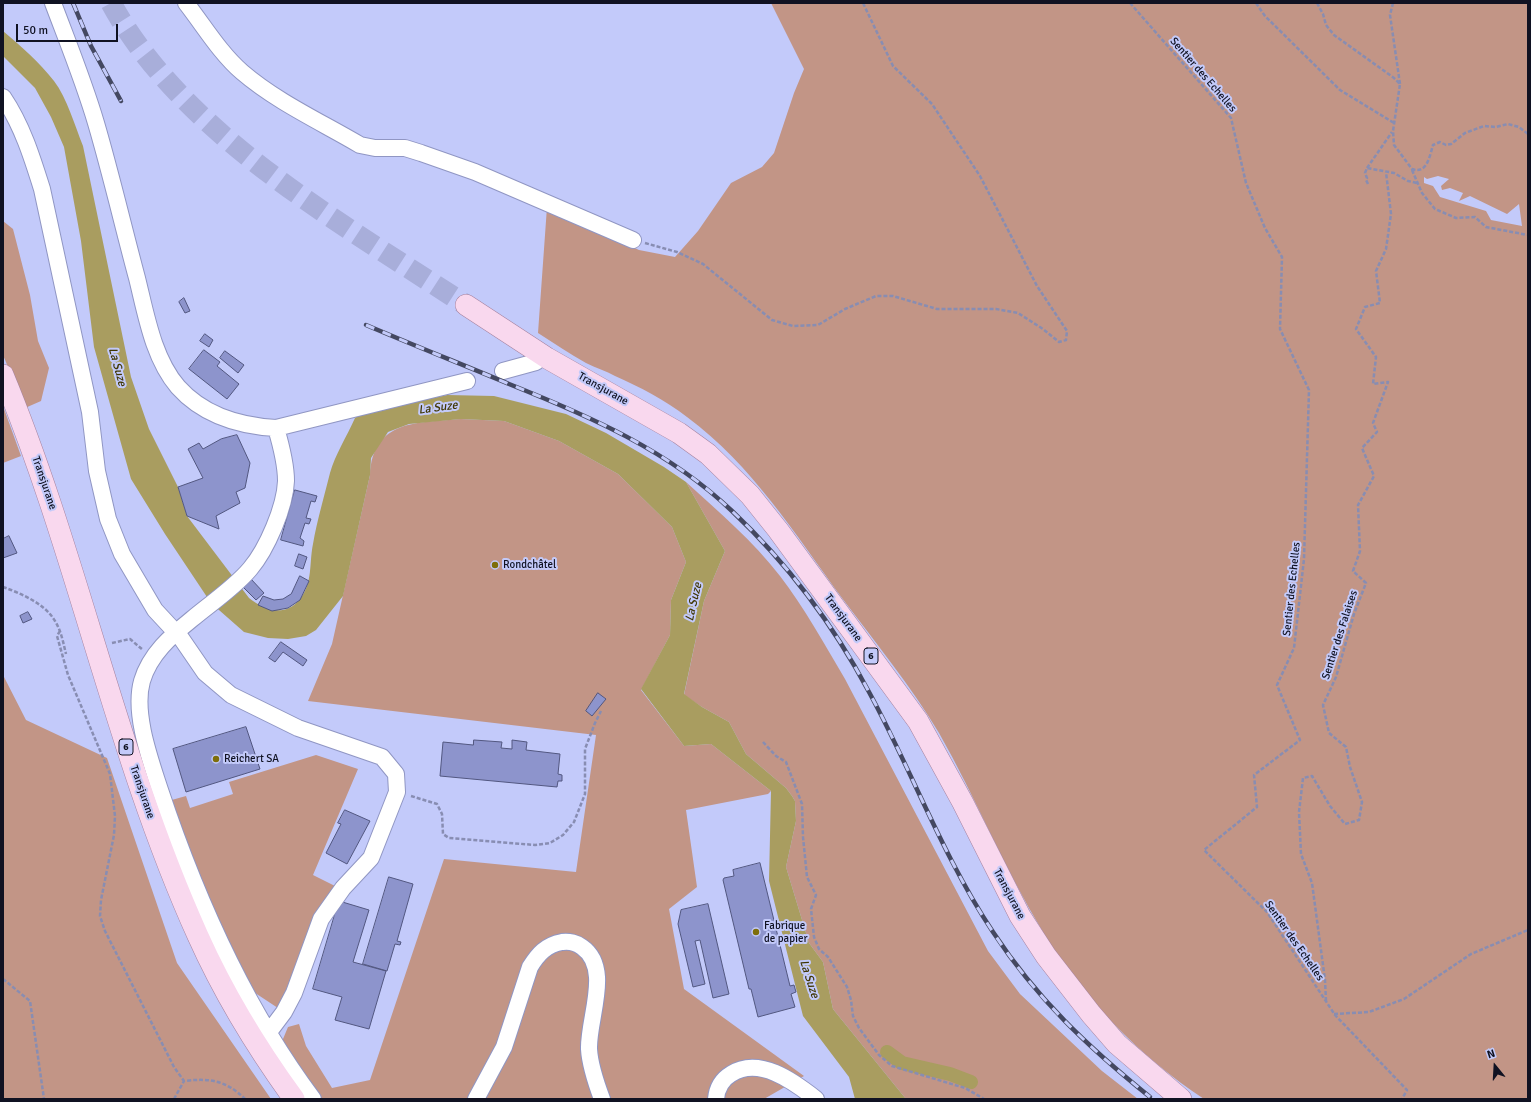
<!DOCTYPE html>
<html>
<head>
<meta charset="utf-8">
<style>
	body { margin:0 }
	#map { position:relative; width:1531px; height:1102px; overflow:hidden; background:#c3cafa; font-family:Signika,sans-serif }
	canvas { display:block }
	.frame { position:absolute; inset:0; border:4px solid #101222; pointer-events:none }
	.north { position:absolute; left:1475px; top:1046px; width:40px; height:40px; -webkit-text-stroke:3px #c3cafa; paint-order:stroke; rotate:342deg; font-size:11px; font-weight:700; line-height:16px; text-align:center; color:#101222 }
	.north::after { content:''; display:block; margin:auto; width:14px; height:18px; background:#101222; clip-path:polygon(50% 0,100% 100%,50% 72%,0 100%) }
	.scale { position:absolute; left:16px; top:24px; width:102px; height:18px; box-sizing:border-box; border:2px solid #101222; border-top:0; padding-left:5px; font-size:12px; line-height:14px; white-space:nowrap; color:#101222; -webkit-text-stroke:3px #c3cafa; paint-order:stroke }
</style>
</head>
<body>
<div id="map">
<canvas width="1531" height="1102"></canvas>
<div class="frame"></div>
<div class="north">N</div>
<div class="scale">50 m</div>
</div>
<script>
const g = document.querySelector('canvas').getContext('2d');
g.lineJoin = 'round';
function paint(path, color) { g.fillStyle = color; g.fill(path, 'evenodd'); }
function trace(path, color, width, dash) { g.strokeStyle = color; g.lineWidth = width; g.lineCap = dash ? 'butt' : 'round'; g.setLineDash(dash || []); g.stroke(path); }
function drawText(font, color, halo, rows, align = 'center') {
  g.font = font + ' Signika,sans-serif'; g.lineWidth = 4; g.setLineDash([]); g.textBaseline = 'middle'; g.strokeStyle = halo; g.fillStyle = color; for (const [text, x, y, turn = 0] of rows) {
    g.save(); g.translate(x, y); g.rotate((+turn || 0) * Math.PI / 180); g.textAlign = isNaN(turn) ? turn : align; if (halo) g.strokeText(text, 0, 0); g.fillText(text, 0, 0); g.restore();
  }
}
paint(new Path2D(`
	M771 3H1528V1099H1204C1139 1056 1083 998 1043 932 1004 868 976 798 939 733 911 686 875 642 842 598 795 534 752 465 687 417 665 400 640 387 615 376 606 371 596 368 586 363 570 354 554 343 538 333L547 207 639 250 675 257 698 231 731 183 762 167 774 153 794 93 804 69ZM1438 176 1449 179 1441 186 1442 190 1450 188 1463 193 1459 201 1470 196 1507 214 1519 204 1522 226 1491 220 1486 211 1440 197 1433 186 1424 183V177L1427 179Z
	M3 221 13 229 30 295 38 341 49 368 41 401 25 408 3 355Z
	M3 406 21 456 3 463Z
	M461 419 504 421 559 441 618 474 672 527 686 562 671 600 670 635 641 690 684 746 711 744 771 791 768 794 686 810 697 887 669 909 684 989 804 1076 764 1099H309L278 1051 288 1027 299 1024 306 1046 332 1088 370 1080 444 859 576 872 596 735 308 701 332 644 370 475C373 419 418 423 461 419Z
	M686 482C719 512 753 541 780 576 804 607 825 645 845 679L988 951 1020 994 1102 1071 1138 1099H906L833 1009 823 962 809 943 786 867 796 821 795 801 792 796 786 788 746 754 729 722 702 707 684 695 704 601 725 551Z
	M3 675 26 720 107 758 177 963 271 1099H3Z
	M316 755 358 769 313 875 335 886 284 1012 240 983 161 803 186 796 190 808 233 794 229 782Z`), '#c29586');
paint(new Path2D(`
	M3 31C21 46 39 62 54 81 67 98 75 126 83 146L131 377 149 429 178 487 187 516 249 598C264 610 285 618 300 599 313 583 309 563 313 544 317 521 324 497 330 473 335 455 347 436 355 418L362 413 447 395 494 396 566 414 606 433 664 467 686 482 725 551 704 601 684 694 702 707 729 722 746 754 786 788 792 796 795 801 796 821 786 867 809 943 823 962 833 1009 906 1099H855L849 1077 803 1016 769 881 771 791 711 744 684 746 641 689 670 635 671 600 686 562 672 527 618 474 559 441 504 421 461 419 409 424 388 432 371 458 370 475 343 596 316 630 306 636 288 639 268 638 244 632 211 603 165 534 131 479 94 347 81 241 64 147 51 117 35 88 3 56Z`), '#a99d60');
trace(new Path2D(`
	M887 1052 902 1063 950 1074 971 1082`), '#a99d60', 14);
const building = new Path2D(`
	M184 298 190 311 185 313 179 302Z
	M205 334 213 340 209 347 200 341Z
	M204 350 220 362 217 366 239 384 227 399 189 369Z
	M225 351 244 365 238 373 220 358Z
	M237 435 250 463 245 488 236 492 240 503 216 516 219 529 187 516 178 487 203 478 188 449 199 443 203 449 221 439Z
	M295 490 317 496 315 502 311 501 306 518 311 519 309 524 305 523 300 538 304 541 303 546 281 540Z
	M9 536 17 553 3 558V539Z
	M299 554 307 557 303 569 295 566Z
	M300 576 309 581 300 600 288 608 272 611 258 605 263 596 274 600 283 599 291 594Z
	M251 579 264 593 256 600 243 587Z
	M28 612 32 619 23 623 20 616Z
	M281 642 307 660 303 666 283 652 275 662 269 658Z
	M598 693 606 699 592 716 586 711Z
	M246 727 260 769 186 792 173 749Z
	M474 740 502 742 501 748 512 749V740L527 742 526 750 560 754 558 774 562 775V781H558L557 787 440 776 443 742 473 745Z
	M345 810 370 821 347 864 326 853 341 824 338 823Z
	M760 863 790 986 794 985 796 992 791 994 795 1007 758 1017 751 989H749L723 880 724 878 734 876 733 870Z
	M389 877 413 884 397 941 401 942 400 945 395 944 387 971 363 964Z
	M339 901 369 910 353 962 386 971 369 1029 335 1020 342 997 313 989Z
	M708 904 729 994 713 998 700 940 695 941 705 984 693 987 678 924 681 910Z`);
paint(building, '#8d94cc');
trace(building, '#525780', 1);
trace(new Path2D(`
	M111 3C182 134 344 225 466 305`), '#a8aeda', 21, [21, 10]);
const minor = new Path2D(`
	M53 3C68 43 84 82 96 123 111 174 123 226 137 278 146 314 153 358 178 387 203 415 240 426 276 428L467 381
	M186 3C204 26 220 53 242 72 277 102 321 122 360 145L375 148H405L421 153 475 172 633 240
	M3 97C22 125 32 157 42 189L90 412 97 471 108 519 122 554 155 610 181 638 205 673 231 695 298 728 382 757 396 774 397 792 371 858 343 888 321 919 294 993 284 1012 269 1032
	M503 371 536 362
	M276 428C281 445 286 463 286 481 285 507 267 549 250 569 234 588 211 603 192 619 171 636 150 654 142 681 133 713 150 759 160 790 196 898 244 1007 313 1099
	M476 1099 504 1047 530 967C538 954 546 945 562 942 569 941 577 943 582 947 612 968 588 1018 589 1049 590 1066 596 1083 602 1099
	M716 1099C717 1088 721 1080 731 1074 759 1056 793 1081 816 1099`);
const major = new Path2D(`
	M466 305 547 358 679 433 708 454 750 495 778 530 918 721 963 803 1020 916 1046 956 1091 1014 1117 1044 1181 1099
	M3 375C79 558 116 755 198 936 224 994 257 1048 294 1099`);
trace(minor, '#9096c3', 18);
trace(major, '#a5829f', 22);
trace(new Path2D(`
	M1130 3 1231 118 1246 183 1265 228 1282 257 1280 329 1309 390 1304 559 1294 648 1277 685 1300 740 1254 775 1257 807 1204 850 1267 912 1335 1015 1407 1090 1402 1099
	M1256 3 1265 16 1340 90 1394 123
	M1317 3 1323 14 1326 25 1334 35 1394 78 1400 84 1393 131 1394 145 1412 169C1427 175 1430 155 1433 145L1440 142 1446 145 1451 144 1465 133 1484 126 1496 127 1508 124 1519 127 1528 134
	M1393 3 1390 15 1400 84
	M1367 168 1392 132
	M1412 170 1422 193 1435 209 1456 218 1475 217 1486 227 1528 235
	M1368 184 1366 180 1367 178 1365 173 1367 168 1394 173 1408 181 1417 183
	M645 243 677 252 703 264 772 320 793 326 818 325 845 309 876 296H893L937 309H996L1018 313 1043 329 1059 342 1066 340 1067 331 1037 286 980 176 932 104 893 66 863 3
	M3 587C20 593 43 603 53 618 61 629 63 642 66 654
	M60 631 57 636 68 675 110 774 115 816 114 835 101 900 100 916 105 931 174 1067 184 1081C209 1078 226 1080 245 1099
	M112 643 130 639 143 650
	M763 742 776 756 786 762 802 804 803 837 807 877 816 895 811 909 814 937 819 949 828 957 847 987 851 1000 853 1016 859 1028 879 1055 892 1066 965 1088 984 1099
	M411 796 437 804 442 814 443 834 449 838 535 845 550 843 563 835 574 822 585 794V749L595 723 601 711
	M3 979 30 1001 44 1099
	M1326 1001 1325 980 1312 883 1301 854 1299 812 1303 778 1312 776 1330 806 1345 824 1359 820 1362 802 1350 767 1346 747 1329 733 1323 705 1336 677 1354 614 1366 583 1353 571 1360 551 1358 505 1374 476 1362 448 1377 432 1373 423 1388 382 1373 384 1376 357 1356 329 1365 307 1380 303 1376 271 1386 249 1391 214 1386 172
	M1334 1014 1369 1012 1404 999 1471 954 1528 930
	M174 1099 184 1081`), '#888db2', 2.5, [4, 2]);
trace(minor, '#fff', 16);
trace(major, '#f9d8ee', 21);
const rail = new Path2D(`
	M73 3 91 46 121 101
	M366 325C413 345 461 364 509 384 589 416 668 450 732 511 788 564 833 624 869 692 912 771 943 857 993 932 1037 999 1088 1047 1150 1097`);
trace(rail, '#444861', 4.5);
trace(rail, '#c3cafa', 3, [9]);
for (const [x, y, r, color] of [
	[495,565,4,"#7e6e0a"],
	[216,759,4,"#7e6e0a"],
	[756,932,4,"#7e6e0a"]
]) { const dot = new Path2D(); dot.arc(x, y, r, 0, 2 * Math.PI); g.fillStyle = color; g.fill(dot); trace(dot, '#c3cafa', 1.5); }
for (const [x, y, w] of [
	[871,656,14],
	[126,747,14]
]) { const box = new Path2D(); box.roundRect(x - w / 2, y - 8, w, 16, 3); g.fillStyle = '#c3cafa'; g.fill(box); trace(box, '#101222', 1); }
drawText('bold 10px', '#101222', null, [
	["6",871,656],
	["6",126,747]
]);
drawText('11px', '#101222', '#c3cafa', [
	["Sentier des Echelles",1203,75,49],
	["Transjurane",603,389,29],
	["Transjurane",44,483,71],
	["Sentier des Echelles",1292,589,-84],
	["Transjurane",843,618,54],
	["Sentier des Falaises",1340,635,-72],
	["Transjurane",142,792,71],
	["Transjurane",1009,894,62],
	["Sentier des Echelles",1294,941,55]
]);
drawText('11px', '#101222', '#c3cafa', [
	["Rondchâtel",503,565],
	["Reichert SA",224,759],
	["Fabrique",764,926],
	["de papier",764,939]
], 'left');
drawText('italic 12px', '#3f3602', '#c3cafa', [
	["La Suze",117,367,75],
	["La Suze",438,408,-8],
	["La Suze",694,602,-77],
	["La Suze",809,979,72]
]);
</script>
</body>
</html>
